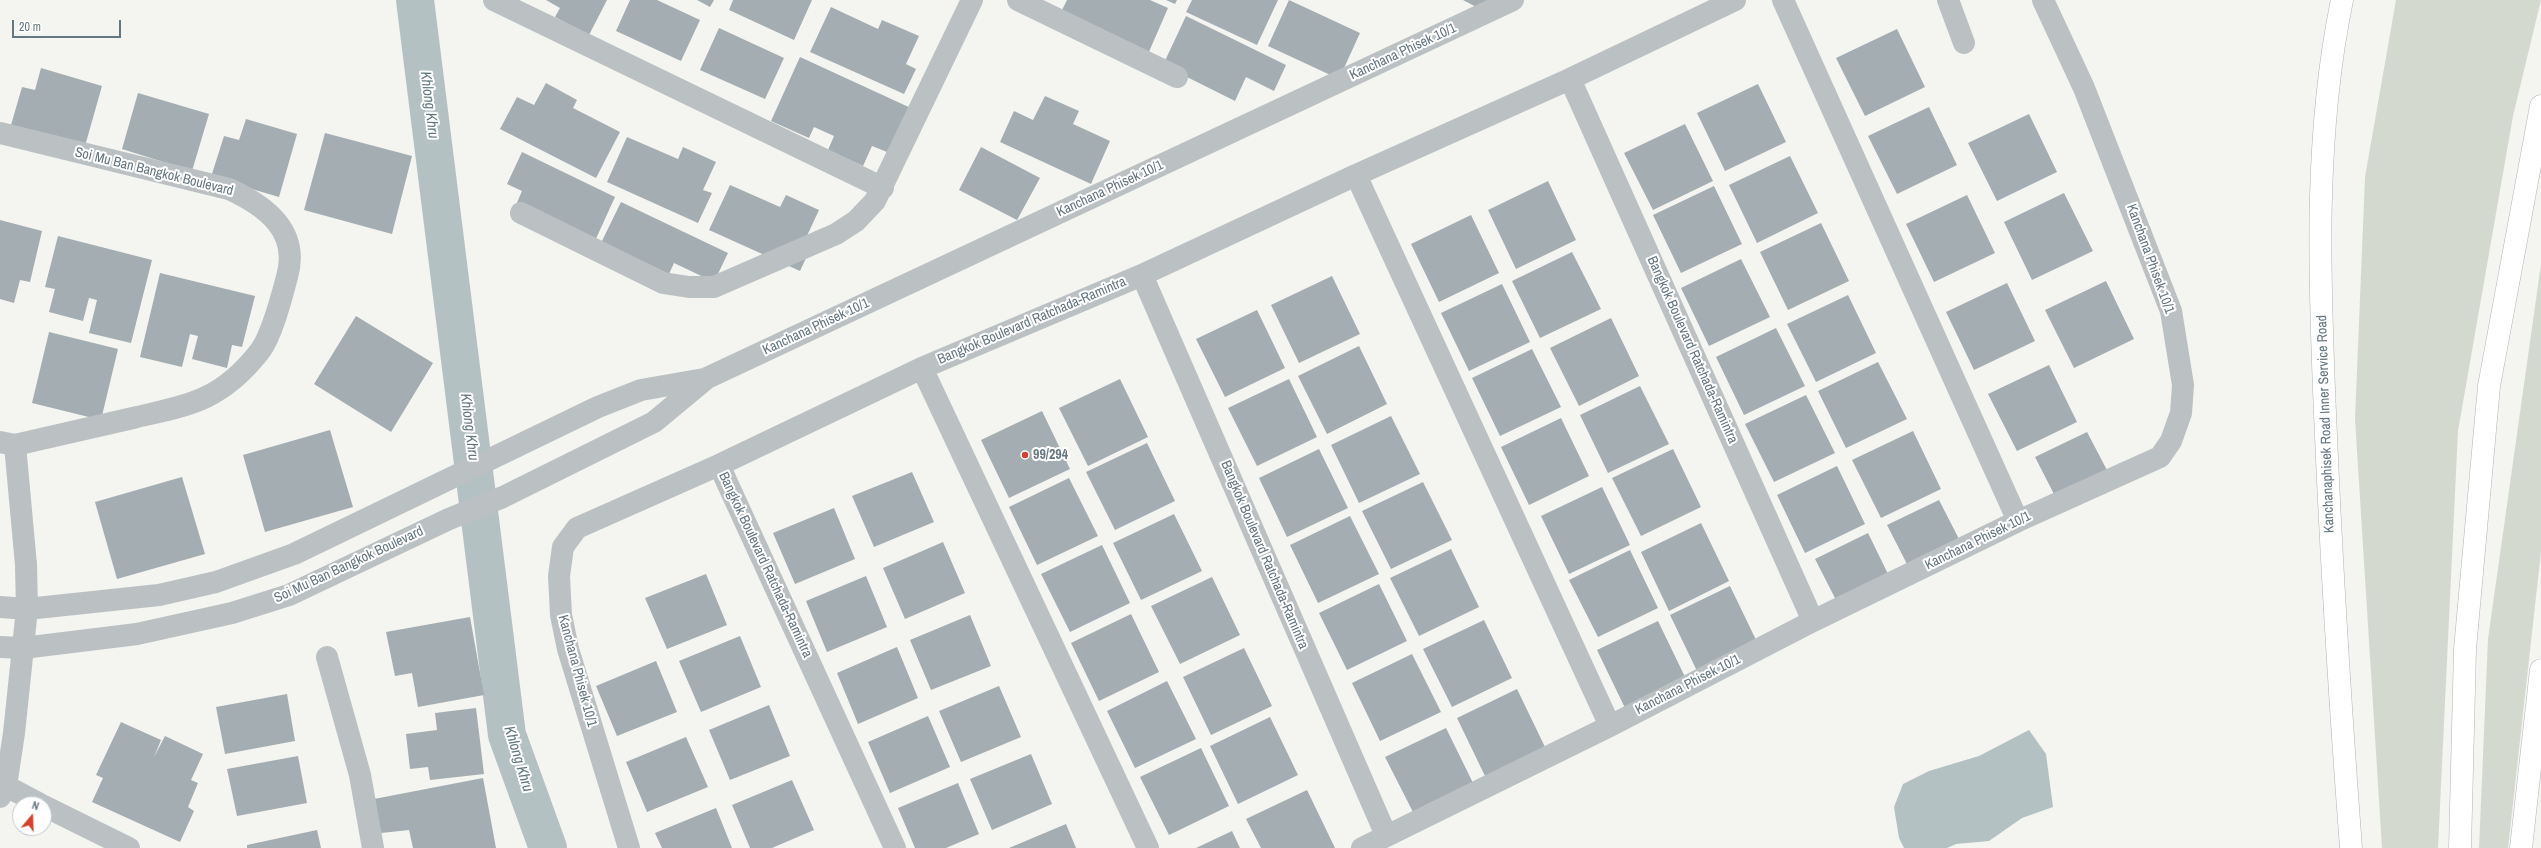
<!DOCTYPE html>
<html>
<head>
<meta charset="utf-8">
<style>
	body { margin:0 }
	#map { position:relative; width:2541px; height:848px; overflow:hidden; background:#f4f4f0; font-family:"Archivo Narrow",sans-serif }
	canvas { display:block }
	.north { position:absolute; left:12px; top:796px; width:40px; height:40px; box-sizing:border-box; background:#fff; border:1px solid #c1c9cc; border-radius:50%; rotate:19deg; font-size:11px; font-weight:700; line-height:16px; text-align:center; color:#657780 }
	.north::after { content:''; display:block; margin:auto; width:14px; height:18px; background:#d7402e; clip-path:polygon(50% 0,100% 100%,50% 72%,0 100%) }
	.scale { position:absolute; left:12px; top:20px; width:109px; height:18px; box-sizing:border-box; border:2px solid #657780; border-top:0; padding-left:5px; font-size:12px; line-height:14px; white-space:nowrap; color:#657780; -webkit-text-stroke:3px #fff; paint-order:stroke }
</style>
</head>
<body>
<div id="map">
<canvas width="2541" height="848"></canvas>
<div class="north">N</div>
<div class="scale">20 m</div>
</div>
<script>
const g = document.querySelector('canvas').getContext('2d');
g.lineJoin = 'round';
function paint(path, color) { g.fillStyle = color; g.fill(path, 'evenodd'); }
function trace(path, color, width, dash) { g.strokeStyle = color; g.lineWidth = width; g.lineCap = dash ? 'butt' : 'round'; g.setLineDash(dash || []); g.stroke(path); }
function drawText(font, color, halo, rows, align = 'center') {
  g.font = font + ' "Archivo Narrow",sans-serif'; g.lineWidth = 4; g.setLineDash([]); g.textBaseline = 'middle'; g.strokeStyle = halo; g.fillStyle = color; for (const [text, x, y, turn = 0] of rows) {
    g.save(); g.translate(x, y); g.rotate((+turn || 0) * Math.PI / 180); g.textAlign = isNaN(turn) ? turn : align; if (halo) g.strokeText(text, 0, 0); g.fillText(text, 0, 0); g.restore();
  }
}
paint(new Path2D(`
	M2396 0H2541L2513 116 2458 431 2438 848H2382L2355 419 2365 177Z
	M2541 264V552L2508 848H2479L2488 639Z`), '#d4d9d0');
paint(new Path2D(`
	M2029 730 2046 754 2053 807 2022 818 1989 841 1956 844 1947 848H1904L1899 838 1894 807 1903 784 1929 771 1979 756Z`), '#b3c1c3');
trace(new Path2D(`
	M415 0 507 735 548 848`), '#b3c1c3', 38);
paint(new Path2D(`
	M546 0H607L589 35 555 17 560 8Z
	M630 0H657L700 20 681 61 616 31Z
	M697 0H714L710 7Z
	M733 0H812L794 40 729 10Z
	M1067 0H1150L1168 8 1148 54 1060 14Z
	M1166 0H1177L1175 4Z
	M1192 0H1278L1257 45 1186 12Z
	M1289 0 1360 33 1339 79 1268 46Z
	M1463 0H1490L1484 11Z
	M831 7 878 29 882 20 919 36 906 64 916 69 904 94 810 52Z
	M1186 16 1286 65 1274 91 1246 77 1235 101 1163 65Z
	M719 28 784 58 765 99 700 70Z
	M1897 29 1925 87 1865 116 1836 58Z
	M800 57 913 109 892 154 872 146 863 166 828 150 834 136 814 127 809 138 771 121Z
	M41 68 102 86 85 146 11 125 22 87 35 90Z
	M546 83 577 100 573 108 620 132 596 178 500 129 517 97 534 105Z
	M1758 84 1786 142 1725 171 1697 113Z
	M138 93 209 114 192 171 122 149Z
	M1045 96 1079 111 1073 124 1110 141 1091 184 1000 142 1014 111 1033 120Z
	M1929 107 1957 165 1897 194 1868 136Z
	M2029 114 2057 172 1997 201 1968 143Z
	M246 119 297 134 279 197 211 177 224 136 239 140Z
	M1685 124 1713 181 1653 210 1624 153Z
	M325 133 412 156 392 234 304 210Z
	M627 137 678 159 683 147 716 162 703 190 712 193 698 223 607 182Z
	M981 147 1040 178 1017 220 959 190Z
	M522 152 615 197 594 243 516 205 522 191 507 184Z
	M1790 156 1818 213 1757 243 1729 185Z
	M1548 181 1576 240 1516 269 1488 210Z
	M730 185 780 207 786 195 819 210 806 238 814 241 800 271 709 230Z
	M1714 186 1742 244 1681 273 1653 215Z
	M2064 193 2093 251 2032 280 2004 222Z
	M1967 195 1995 253 1934 282 1906 224Z
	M621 202 728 253 714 282 674 263 669 274 601 243Z
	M1471 215 1499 273 1439 302 1411 244Z
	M0 220 42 231 30 282 20 280 14 303 0 299Z
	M1821 223 1849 281 1788 310 1760 252Z
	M58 236 152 260 131 343 89 333 97 300 89 298 83 321 49 312 55 289 45 287Z
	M1572 252 1601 309 1540 338 1512 281Z
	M1741 259 1770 317 1709 346 1681 288Z
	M160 273 255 296 242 347 232 345 227 368 192 359 198 336 190 334 182 367 140 357Z
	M1332 276 1360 334 1299 363 1271 305Z
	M2106 281 2134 339 2074 368 2045 310Z
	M2007 283 2035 341 1974 370 1946 312Z
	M1502 284 1530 342 1469 371 1441 313Z
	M1848 295 1876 353 1816 382 1787 324Z
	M1257 310 1285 368 1225 397 1196 339Z
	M356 316 433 363 391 432 314 384Z
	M1611 318 1639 376 1579 406 1550 348Z
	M1776 328 1805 386 1744 415 1716 357Z
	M49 332 118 349 101 420 32 403Z
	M1359 346 1387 404 1327 434 1298 376Z
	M1532 349 1561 407 1500 436 1472 378Z
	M1878 362 1907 419 1846 448 1818 391Z
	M2049 365 2077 422 2017 451 1988 394Z
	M1120 379 1148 437 1088 466 1059 408Z
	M1289 379 1317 437 1257 466 1228 408Z
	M1640 386 1669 444 1608 473 1580 415Z
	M1806 395 1835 453 1774 482 1745 424Z
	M1042 411 1070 469 1009 498 981 440Z
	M1391 416 1420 474 1359 503 1331 445Z
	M1561 418 1589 476 1529 505 1501 447Z
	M330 430 353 507 265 532 243 455Z
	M1913 431 1941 489 1881 518 1852 460Z
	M2087 432 2108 472 2056 498 2035 457Z
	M1147 443 1175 501 1115 530 1086 472Z
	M1319 449 1348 508 1287 537 1259 478Z
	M1673 449 1701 507 1641 536 1612 478Z
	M1837 466 1865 524 1805 553 1777 495Z
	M912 472 934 522 874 547 852 496Z
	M182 477 205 554 117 579 95 502Z
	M1069 478 1098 536 1037 565 1009 507Z
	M1423 482 1452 540 1391 569 1362 511Z
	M1602 487 1630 545 1569 574 1541 516Z
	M1939 500 1960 541 1908 566 1887 525Z
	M834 508 855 559 795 584 773 533Z
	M1174 514 1202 571 1141 600 1113 543Z
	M1350 516 1379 574 1318 603 1290 545Z
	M1701 523 1729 581 1669 611 1641 552Z
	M1868 533 1888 574 1836 600 1815 559Z
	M943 542 965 593 905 619 883 568Z
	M1102 545 1130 603 1070 632 1041 574Z
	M1451 549 1479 607 1419 636 1390 578Z
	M1630 550 1658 608 1598 637 1569 580Z
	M706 574 727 625 667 649 645 598Z
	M866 576 887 627 827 652 806 601Z
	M1212 577 1240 635 1180 664 1151 606Z
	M1379 584 1407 641 1347 670 1319 613Z
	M1730 586 1758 644 1698 673 1670 615Z
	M1131 614 1159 672 1099 701 1071 643Z
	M970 615 991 666 931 690 910 640Z
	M470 617 484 695 418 707 412 673 395 676 386 632Z
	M1484 620 1512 678 1452 707 1423 649Z
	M1658 621 1686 679 1625 708 1597 650Z
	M740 636 761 687 701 712 679 661Z
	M897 647 918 698 858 724 837 673Z
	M1244 648 1272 706 1211 735 1183 677Z
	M1412 654 1441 712 1380 741 1352 683Z
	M656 661 677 712 617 736 596 686Z
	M1167 681 1196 739 1135 768 1107 711Z
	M999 686 1021 737 961 762 939 711Z
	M1517 689 1545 747 1485 776 1457 718Z
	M287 694 295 741 225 754 216 707Z
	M769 705 790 756 730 780 709 730Z
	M476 708 484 774 430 780 428 767 410 769 406 734 437 730 435 713Z
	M928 716 950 767 890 793 868 742Z
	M1270 717 1298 775 1238 804 1210 746Z
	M121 722 161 740 154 757 165 736 203 754 191 780 198 783 188 807 194 811 180 842 92 802 103 778 96 775Z
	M1446 728 1474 785 1414 814 1385 757Z
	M686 737 708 787 647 812 626 762Z
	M1201 748 1229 806 1169 835 1140 777Z
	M1031 754 1052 804 992 830 970 779Z
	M298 756 307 803 237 816 227 769Z
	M483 778 496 848H413L409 830 381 833 374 799Z
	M792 780 814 830 772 848H750L732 805Z
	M958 783 979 834 946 848H915L898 808Z
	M1307 790 1335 848H1261L1246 819Z
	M716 808 732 848H662L655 833Z
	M1066 824 1076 848H1009Z
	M317 830 321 848H247V845Z
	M1232 831 1240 848H1196Z`), '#a4adb1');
const secondary = new Path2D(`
	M2342 0C2314 136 2319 274 2325 413 2331 558 2340 703 2351 848`);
const motorway = new Path2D(`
	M2460 848 2465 649 2489 386 2541 106
	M2521 848 2541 670`);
trace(secondary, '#adb4b7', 23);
trace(motorway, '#b0b5b7', 23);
trace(new Path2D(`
	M494 0 883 188
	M1018 0 1177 77
	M1735 0 1570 79 1813 621
	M1783 0 2018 521
	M1948 0 1964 43
	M1570 79 1356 175 1610 726
	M0 133 229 189C266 206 300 231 287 277 282 296 272 335 260 351 246 369 227 387 206 397 183 408 157 412 133 418 93 427 54 436 15 445L0 442
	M1356 175 1142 275 1386 835
	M521 213 663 283 689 287H714L836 234 856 221 875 201 972 0
	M1142 275 922 368 1148 848
	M0 607 27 609 159 595 216 582 294 554 598 407 641 390 704 379
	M0 647 23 648 137 634 232 613 289 595 449 519 503 497 654 422 707 378 1513 0
	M327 657 360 775 373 848
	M6 786 40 804
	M0 797 6 786 14 733 27 609 26 565 15 445
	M44 806 129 848
	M629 848 568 649 561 615 559 576 563 547 577 528 719 465
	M895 848 719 465 922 368
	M1362 848 1610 726 1813 621 2018 521 2160 457 2171 441 2181 413 2183 385 2171 311 2084 88 2043 0`), '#bbc0c2', 22);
trace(secondary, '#fff', 22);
trace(motorway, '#fff', 22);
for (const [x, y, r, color] of [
	[1025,455,4,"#d7402e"]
]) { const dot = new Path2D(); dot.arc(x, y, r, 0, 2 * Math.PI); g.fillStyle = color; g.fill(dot); trace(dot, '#fff', 1.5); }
drawText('14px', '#657780', '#fff', [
	["Kanchana Phisek 10/1",1403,52,-25],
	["Soi Mu Ban Bangkok Boulevard",154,172,14],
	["Kanchana Phisek 10/1",1110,189,-25],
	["Kanchana Phisek 10/1",2150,259,70],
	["Bangkok Boulevard Ratchada-Ramintra",1032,321,-23],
	["Kanchana Phisek 10/1",816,327,-25],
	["Bangkok Boulevard Ratchada-Ramintra",1692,350,66],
	["Kanchanaphisek Road Inner Service Road",2326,424,-92],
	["Kanchana Phisek 10/1",1978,541,-26],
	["Bangkok Boulevard Ratchada-Ramintra",1264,555,67],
	["Soi Mu Ban Bangkok Boulevard",349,565,-25],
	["Bangkok Boulevard Ratchada-Ramintra",765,565,65],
	["Kanchana Phisek 10/1",577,671,75],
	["Kanchana Phisek 10/1",1688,685,-27]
]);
drawText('bold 14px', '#657780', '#fff', [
	["99/294",1033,455]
], 'left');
drawText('italic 15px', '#61797d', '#fff', [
	["Khlong Khru",429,105,83],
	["Khlong Khru",469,427,83],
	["Khlong Khru",518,759,73]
]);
</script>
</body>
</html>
